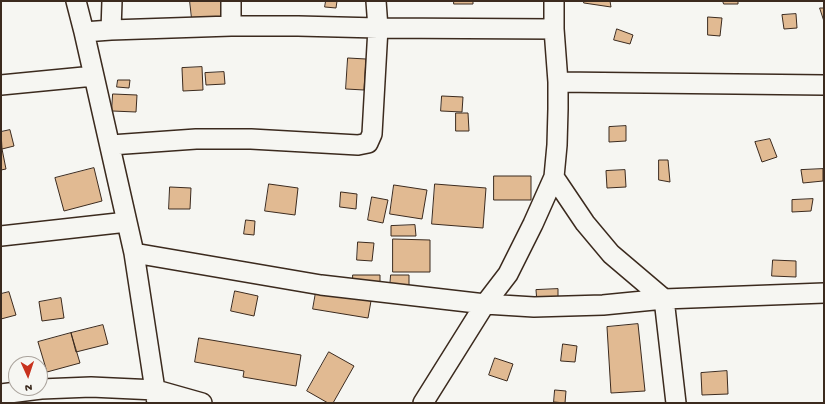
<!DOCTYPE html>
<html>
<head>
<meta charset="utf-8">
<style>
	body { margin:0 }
	#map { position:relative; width:825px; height:404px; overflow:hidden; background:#f6f6f2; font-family:"Gochi Hand",sans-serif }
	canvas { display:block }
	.frame { position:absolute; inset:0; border:2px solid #3b2a1e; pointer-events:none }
	.north { position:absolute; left:8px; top:356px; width:40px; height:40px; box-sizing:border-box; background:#f6f6f2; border:1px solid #aba49d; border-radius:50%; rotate:177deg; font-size:11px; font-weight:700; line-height:16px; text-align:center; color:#3b2a1e }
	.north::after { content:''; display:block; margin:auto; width:14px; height:18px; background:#c8321e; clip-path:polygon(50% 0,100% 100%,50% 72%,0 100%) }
</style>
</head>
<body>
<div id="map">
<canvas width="825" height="404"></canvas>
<div class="frame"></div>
<div class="north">N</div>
</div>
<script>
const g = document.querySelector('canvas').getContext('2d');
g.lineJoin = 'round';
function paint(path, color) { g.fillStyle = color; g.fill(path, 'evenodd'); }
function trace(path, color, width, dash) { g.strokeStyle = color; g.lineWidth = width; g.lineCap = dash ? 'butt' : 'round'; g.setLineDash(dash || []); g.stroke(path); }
const building = new Path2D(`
	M190 1H222L223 17 192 19Z
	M326 1H337L336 8 325 7Z
	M454 1H473V4H454Z
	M584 1H610L611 7 584 3Z
	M723 1H738V4H724Z
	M820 8H824V21Z
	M796 14 797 28 784 29 782 15Z
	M708 17 722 18 720 36 708 35Z
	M617 29 633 35 630 44 614 40Z
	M348 58 366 59 364 90 346 89Z
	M202 67 203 90 183 91 182 68Z
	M224 72 225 84 206 85 205 73Z
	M118 80H130L129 88 117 87Z
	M113 94 137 95 136 112 112 111Z
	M442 96 463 97 462 112 441 111Z
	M456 113H468L469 131H456Z
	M626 126V141L609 142V127Z
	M10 130 14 146 2 149 1 132Z
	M770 139 777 157 762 162 755 142Z
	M1 149H2L6 169 1 170Z
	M659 160H668L670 182 659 180Z
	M94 168 102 201 64 211 55 178Z
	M823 169V181L803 183 801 170Z
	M625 170 626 187 607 188 606 171Z
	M494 176H531V200H494Z
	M269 184 298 188 295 215 265 211Z
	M435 184 486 188 483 228 432 224Z
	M394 185 427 190 422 219 390 214Z
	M170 187 191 188 190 209H169Z
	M341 192 357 194 356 209 340 207Z
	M372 197 388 200 383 223 368 220Z
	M813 199 811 211 792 212V200Z
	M246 220 255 221 254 235 244 234Z
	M415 225 416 236H391V226Z
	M393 239 430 240V272H393Z
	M358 242 374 243 372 261 357 260Z
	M773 260 796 261V277L772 276Z
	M353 275H380V288L353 287Z
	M391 275H409V288H390Z
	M558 289V301L537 302 536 290Z
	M235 291 258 296 254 316 231 311Z
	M9 292 16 315 1 319V294Z
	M316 292 371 301 368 318 313 309Z
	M61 298 64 318 42 321 39 302Z
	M638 324 645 391 611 393 607 327Z
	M103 325 108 344 76 352 71 333Z
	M71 333 80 363 47 372 38 342Z
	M199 338 301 355 296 386 243 377 244 371 195 362Z
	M563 344 577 346 575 362 561 361Z
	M329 352 354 366 333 403H328L307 391Z
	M495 358 513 364 507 381 489 375Z
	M727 371 728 394 702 395 701 373Z
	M555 390 566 391 565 403 554 402Z`);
paint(building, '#e1ba92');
trace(building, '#3b2a1e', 1);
const street = new Path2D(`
	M76 1 84 32 94 76 134 253 157 403
	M231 26V1
	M111 30 112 1
	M84 32 111 30 231 26H298L378 28 554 29
	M558 82 824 85
	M1 85 94 76
	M111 145 196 139H251L358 145 368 143 372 134 378 28 376 1
	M554 177 585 223 611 254 664 299 676 403
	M1 236 127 222
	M134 253 321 285 485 304 534 307 603 305 664 299 824 293
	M1 394 41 389 91 387 156 390 202 403
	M423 403 485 304 508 274 533 224 554 177 557 145 558 109V82L554 29V1`);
trace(street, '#3b2a1e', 22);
trace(street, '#f6f6f2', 19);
</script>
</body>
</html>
